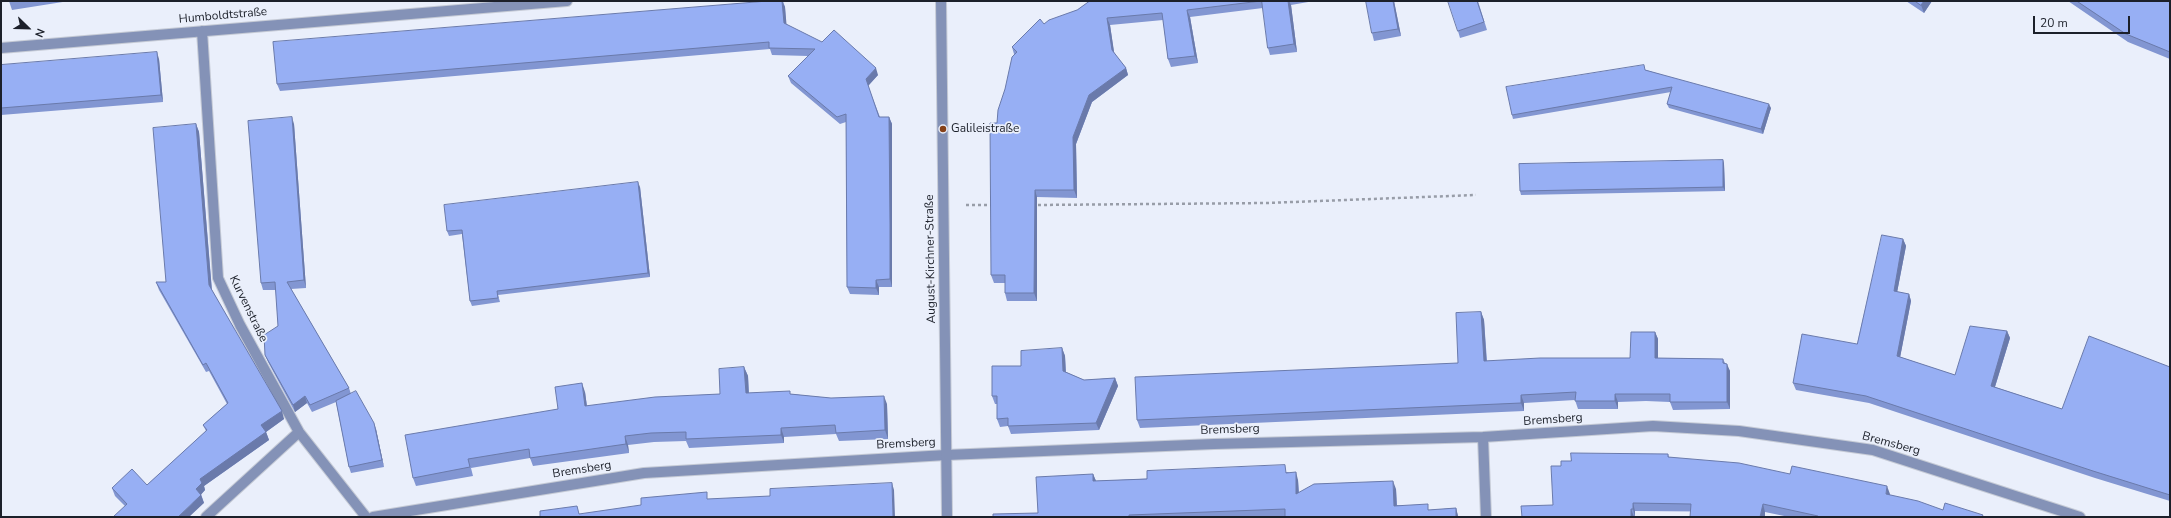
<!DOCTYPE html>
<html>
<head>
<meta charset="utf-8">
<style>
	body { margin:0 }
	#map { position:relative; width:2171px; height:518px; overflow:hidden; background:#eaeffb; font-family:"Nunito Sans",sans-serif }
	canvas { display:block }
	.frame { position:absolute; inset:0; border:2px solid #1c202a; pointer-events:none }
	.north { position:absolute; left:8px; top:8px; width:40px; height:40px; -webkit-text-stroke:3px #eaeffb; paint-order:stroke; rotate:113deg; font-size:11px; font-weight:700; line-height:16px; text-align:center; color:#1c202a }
	.north::after { content:''; display:block; margin:auto; width:14px; height:18px; background:#1c202a; clip-path:polygon(50% 0,100% 100%,50% 72%,0 100%) }
	.scale { position:absolute; left:2033px; top:16px; width:97px; height:18px; box-sizing:border-box; border:2px solid #1c202a; border-top:0; padding-left:5px; font-size:12px; line-height:14px; white-space:nowrap; color:#1c202a; -webkit-text-stroke:3px #eaeffb; paint-order:stroke }
</style>
</head>
<body>
<div id="map">
<canvas width="2171" height="518"></canvas>
<div class="frame"></div>
<div class="north">N</div>
<div class="scale">20 m</div>
</div>
<script>
const g = document.querySelector('canvas').getContext('2d');
g.lineJoin = 'round';
function trace(path, color, width, dash) { g.strokeStyle = color; g.lineWidth = width; g.lineCap = dash ? 'butt' : 'round'; g.setLineDash(dash || []); g.stroke(path); }
function paint(path, color) { g.fillStyle = color; g.fill(path, 'evenodd'); }
function drawText(font, color, halo, rows, align = 'center') {
  g.font = font + ' "Nunito Sans",sans-serif'; g.lineWidth = 3.5; g.setLineDash([]); g.textBaseline = 'middle'; g.strokeStyle = halo; g.fillStyle = color; for (const [text, x, y, turn = 0] of rows) {
    g.save(); g.translate(x, y); g.rotate((+turn || 0) * Math.PI / 180); g.textAlign = isNaN(turn) ? turn : align; if (halo) g.strokeText(text, 0, 0); g.fillText(text, 0, 0); g.restore();
  }
}
const minor = new Path2D(`
	M202 31 218 278 240 325 299 432 366 517
	M1 48 567 1
	M1483 437 1486 517
	M206 517 299 432
	M373 517 644 473 946 455 1214 444 1483 437 1653 426 1739 431 1873 450 2080 517`);
const tertiary = new Path2D(`
	M941 1 947 517`);
trace(minor, '#c5cad5', 12);
trace(tertiary, '#c5cad5', 12);
trace(new Path2D(`
	M966 205H993
	M1038 205 1267 203 1476 195`), '#989da8', 2.5, [3, 3]);
trace(minor, '#8492b7', 10);
trace(tertiary, '#8492b7', 10);
paint(new Path2D(`
	M9 1H69L12 10Z
	M768 1H783L785 7 786 24 878 75 868 86 880 117H889L892 124V287H879V295L850 294 847 287 846 122 840 124 791 83 788 76 808 56 772 55 770 49 280 91 277 84Z
	M1090 1H1314L1291 5 1297 52 1270 55 1268 48 1263 8 1190 17 1198 63 1171 67 1168 59 1163 20 1110 25 1114 53 1126 68 1128 75 1092 102 1076 144 1077 198 1037 197V301H1007L1005 293V283H994L991 275 997 123 1014 54 1012 47 1044 24 1077 10Z
	M1366 1H1394L1401 36 1374 41 1372 33Z
	M1478 1 1487 30 1460 38 1458 31Z
	M1906 1H1932L1924 13Z
	M2068 1H2169L2170 2V59L2128 42Z
	M159 59 163 102 1 115V65Z
	M1646 70 1771 108 1763 134 1669 108 1667 104 1671 92 1513 119 1512 115Z
	M196 124 199 132 212 290 284 419 266 432 269 440 204 486 205 490 201 494 204 503 125 506 115 496 112 488 147 485 206 431 203 425 227 404 209 371 206 372 159 290 156 282H166Z
	M294 124 306 288 291 289 349 388 351 394 376 429 384 467 351 473 349 467 336 402 312 412 307 403 295 412 268 362 265 355 278 326 276 290H263L261 283Z
	M1723 160 1724 164 1725 191 1521 195 1520 191Z
	M640 187 650 277 498 295 500 302 472 306 470 301 462 234 449 236 447 231Z
	M1903 239 1906 246 1897 292 1909 294 1911 301 1900 357 1955 375 2007 331 2010 338 1995 387 2062 409 2170 367V501L2095 478 1869 403 1796 390 1793 383 1857 344Z
	M1481 312 1484 320 1487 361 1630 358 1655 332 1658 339V358L1723 359 1725 363 1730 371V409L1673 410 1670 402 1646 401 1618 402V409H1578L1575 400 1524 403V411L1140 428 1137 420 1458 363Z
	M1062 348 1065 356 1066 372 1084 380 1115 378 1118 386 1099 430 1011 434 1008 426 1000 427 997 419V404H995L992 396 1021 366Z
	M744 367 748 376 749 393 791 394 887 404 888 439 839 441 836 434 784 437V443L689 448 686 441 654 442 628 445 629 453 533 466 530 458 471 468 473 476 416 486 413 478 558 409 585 392 587 406 720 394Z
	M1668 454 1669 457 1890 494V495L1943 510 1983 517H1789L1765 512 1635 511V517H1634L1553 505 1561 466 1571 461Z
	M1288 472 1298 480 1299 492 1396 489 1397 505 1430 510 1456 508 1458 516H1285L1270 517H993L1038 513 1093 474 1096 481Z`), '#8296d2');
paint(new Path2D(`
	M782 1 785 7 787 30 784 23Z
	M1288 1H1289L1291 5 1297 52 1294 44Z
	M1393 1H1394L1401 36 1398 29Z
	M1924 1H1932L1924 13 1921 5Z
	M1187 10 1190 17 1198 63 1195 56Z
	M1107 18 1110 25 1115 58 1112 50Z
	M157 52 159 59 163 102 161 95Z
	M876 68 878 75 868 86 866 79Z
	M1126 68 1128 75 1092 102 1076 144 1077 198 1074 190 1073 137 1089 95Z
	M1769 104 1771 108 1763 134 1761 129Z
	M292 117 294 124 306 288 304 280Z
	M889 117 892 124V287L890 279Z
	M196 124 199 132 212 293 209 285Z
	M1723 160 1724 164 1725 191 1723 187Z
	M638 182 640 187 650 277 648 273Z
	M1035 190 1037 197V301L1034 293Z
	M1903 239 1906 246 1896 298 1894 291Z
	M876 280 879 287V295L876 288Z
	M1909 294 1911 301 1899 363 1897 356Z
	M1481 312 1484 320 1487 369 1484 361Z
	M2007 331 2010 338 1993 393 1991 386Z
	M1655 332 1658 339V366L1655 358Z
	M1062 348 1065 356 1066 379 1063 371Z
	M1727 364 1730 371V409L1727 402Z
	M744 367 748 376 749 401 746 393Z
	M1115 378 1118 386 1099 430 1096 423Z
	M582 383 585 392 588 415 585 406Z
	M1615 394 1618 402V409L1615 401Z
	M1521 395 1524 403V411L1521 403Z
	M305 396 307 403 295 412 293 405Z
	M884 396 887 404 888 439 885 430Z
	M282 411 284 419 266 432 269 440 204 486 205 490 199 497 196 489 200 479 261 425Z
	M374 423 376 429 384 467 382 460Z
	M781 428 784 437V443L781 435Z
	M625 436 628 445 629 453 626 444Z
	M1296 472 1298 480 1299 501 1296 494Z
	M1093 474 1096 481H1093Z
	M1393 481 1396 489 1397 513 1394 506Z
	M892 483 894 490 895 517H893Z
	M1887 486 1890 494 1888 502 1886 494Z
	M201 495 204 503 189 517H178Z
	M1633 503 1635 511V517L1633 509Z
	M1763 504 1765 512V517H1760Z
	M1456 508 1458 516V517H1456Z
	M1631 509 1634 517H1631Z`), '#6a7aab');
const building = new Path2D(`
	M768 1H782L784 23 822 42 834 30 876 68 866 79 879 117H889L890 224V279L876 280V288L847 287 846 114 837 117 788 76 815 49 769 48V42L277 84 273 42Z
	M1090 1H1261L1187 10 1195 56 1168 59 1162 13 1107 18 1112 50 1126 68 1089 95 1073 137 1074 190H1035L1034 293H1005V275H991L990 123H997L998 110 1005 89 1012 57 1017 52 1012 47 1040 19 1044 24 1049 20 1077 10Z
	M1262 1H1288L1294 44 1268 48Z
	M1366 1H1393L1398 29 1372 33Z
	M1448 1H1477L1484 22 1458 31Z
	M1915 1H1924L1921 5Z
	M2077 1H2169L2170 2V52L2126 34Z
	M157 52 161 95 1 108V65Z
	M1644 65 1645 70 1769 104 1761 129 1667 104 1672 87 1512 115 1506 87Z
	M292 117 304 280 287 282 349 388 310 405 305 396 293 405 265 355 264 335 278 326 275 282 261 283 248 121Z
	M196 124 209 285 282 411 261 425 266 432 200 479 202 483 196 489 201 495 178 517H113L127 504 112 488 132 469 147 485 207 430 203 425 228 403 206 363 203 365 156 282H166L153 128Z
	M1723 160V187L1520 191 1519 164Z
	M638 182 648 273 497 291 498 298 470 301 462 230 447 231 444 205Z
	M1882 235 1903 239 1894 291 1909 294 1897 356 1955 375 1970 326 2007 331 1991 386 2062 409 2089 336 2170 367V495L2093 471 1866 396 1793 383 1802 334 1857 344Z
	M1481 312 1484 361 1540 358H1630L1631 332H1655V358L1723 359V363L1727 364V402H1670V394H1615V401H1575L1576 392 1521 395V403L1137 420 1135 377 1458 363 1456 313Z
	M1062 348 1063 371 1084 380 1115 378 1096 423 1008 426V418L997 419V396H992V366H1021V351Z
	M744 367 746 393 790 391V394L831 398 884 396 885 430 836 433 835 425 781 428V435L686 439V432L651 433 625 436 626 444 530 458 529 449 468 459 470 467 413 478 405 435 558 409 555 387 582 383 585 406 655 397 720 394 719 369Z
	M356 391 374 423 382 460 349 467 336 401Z
	M1571 453 1668 454V457L1739 463 1790 474 1792 466 1887 486 1886 494 1918 501 1943 510 1945 503 1983 515 1982 517H1818V516L1763 504 1760 517H1690L1691 504 1633 503V509H1631V517H1522L1521 506 1553 505 1551 466H1561V461H1571Z
	M1285 465 1286 473 1296 472V494L1314 484 1393 481 1394 506 1428 504V510L1456 508V517H1285V509L1129 515V517H993V514L1038 513 1036 477 1093 474V481L1147 479V471Z
	M892 483 893 517H540V511L577 506 579 514 641 505V498L707 492V499L770 496V489Z`);
paint(building, '#97aff4');
trace(building, '#6a7aab', 1);
for (const [x, y, r, color] of [
	[943,129,4,"#864118"]
]) { const dot = new Path2D(); dot.arc(x, y, r, 0, 2 * Math.PI); g.fillStyle = color; g.fill(dot); trace(dot, '#eaeffb', 1.5); }
drawText('12px', '#1c202a', '#eaeffb', [
	["Humboldtstraße",223,16,-5],
	["August-Kirchner-Straße",931,259,-91],
	["Kurvenstraße",248,309,64],
	["Bremsberg",1553,420,-4],
	["Bremsberg",1230,430,-2],
	["Bremsberg",906,444,-3],
	["Bremsberg",1891,444,15],
	["Bremsberg",582,470,-9]
]);
drawText('12px', '#1c202a', '#eaeffb', [
	["Galileistraße",951,129]
], 'left');
</script>
</body>
</html>
